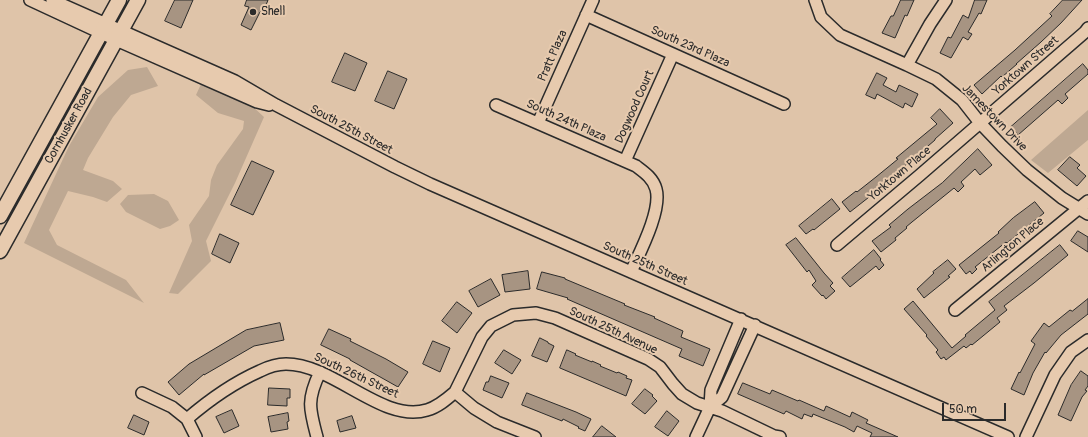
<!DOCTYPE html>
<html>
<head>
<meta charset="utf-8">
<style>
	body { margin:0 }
	#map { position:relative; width:1088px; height:437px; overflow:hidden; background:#dfc4a9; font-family:Pangolin,sans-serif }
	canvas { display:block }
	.scale { position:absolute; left:942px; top:403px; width:64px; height:18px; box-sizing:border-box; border:2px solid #2b2b2b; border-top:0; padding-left:5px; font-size:12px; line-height:14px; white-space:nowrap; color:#2b2b2b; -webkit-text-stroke:3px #e7caae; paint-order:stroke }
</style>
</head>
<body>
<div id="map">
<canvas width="1088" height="437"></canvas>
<div class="scale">50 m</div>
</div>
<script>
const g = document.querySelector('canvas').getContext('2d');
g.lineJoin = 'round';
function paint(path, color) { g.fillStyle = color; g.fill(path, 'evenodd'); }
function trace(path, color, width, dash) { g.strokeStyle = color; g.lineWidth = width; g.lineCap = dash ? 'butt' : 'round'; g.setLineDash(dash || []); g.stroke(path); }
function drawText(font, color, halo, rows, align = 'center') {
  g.font = font + ' Pangolin,sans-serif'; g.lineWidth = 4; g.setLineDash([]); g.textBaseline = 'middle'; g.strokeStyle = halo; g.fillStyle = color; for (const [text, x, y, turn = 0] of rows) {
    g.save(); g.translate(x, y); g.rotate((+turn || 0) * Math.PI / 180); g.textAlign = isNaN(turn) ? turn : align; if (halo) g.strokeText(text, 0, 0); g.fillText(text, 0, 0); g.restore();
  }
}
paint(new Path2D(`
	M147 67 158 86 131 95 113 117 88 158 83 170 113 181 122 189 107 202 93 197 68 191 49 230 57 245 126 280 144 303 24 243 69 146 98 97 128 70Z
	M201 84 219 90 251 105 264 117 235 183 206 241 211 261 178 294 169 293 192 241 189 225 209 196 211 180 217 165 243 129 244 121 218 113 196 95Z
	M1088 110V140L1048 173 1031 160Z
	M154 194 168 201 179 220 170 226 160 229 126 212 120 204 128 195Z`), '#bea892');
const building = new Path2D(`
	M175 0H193L181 28 165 21Z
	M247 0H268L263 13 260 12 251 30 241 25 249 7 245 6Z
	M901 0H914L907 16 905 15 895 38 882 33 891 16H893Z
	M975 0H987L981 14 979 13 968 32 972 34 968 40 963 37 951 58 940 53 948 37 951 38 963 15 968 18Z
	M1063 0H1082L1061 23 1041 42 1016 64H1017L1002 77 1001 76 982 94 974 85 1015 50 1052 16 1050 14Z
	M345 53 367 63 355 91 332 82Z
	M1083 64 1088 70V74L1065 94 1068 98 1062 104 1058 100 1018 135 1011 127Z
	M388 71 407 79 394 109 375 101Z
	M877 73 887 78 883 85 896 92 899 85 918 94 912 107 905 103 903 108 877 94 875 99 866 95Z
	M940 109 953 123 935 139V140L900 170 901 172 850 212 842 202 856 191 857 192 876 177 898 159 896 158 937 124 931 118Z
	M978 149 992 165 980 175 975 169 961 182 964 186 958 192 954 188 912 222 906 227 907 228 895 238 896 240 881 252 872 241 891 227 889 225 908 209 942 183Z
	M1070 157 1080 165 1077 168 1086 176 1077 186 1058 170Z
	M252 161 274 171 253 215 231 205Z
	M832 199 840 209 814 230 813 229 806 234 799 226Z
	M1035 202 1044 213 1007 243 1006 242 975 267 977 269 972 274 970 271 966 274 959 265 999 233 998 232 1013 218Z
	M1078 231 1088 237V252L1071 241Z
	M220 234 239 243 230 263 212 254Z
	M796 238 824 273 833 283 830 286 835 291 826 299 823 295 822 296 812 285 816 281 809 270 807 272 786 245Z
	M1060 245 1068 255 1034 283 1004 306 1007 310 997 318 1000 322 972 345 971 344 966 348 964 346 946 360 944 357 941 359 936 352 938 350 926 336 927 335 904 309 913 301 952 348 966 336 965 335 995 310 989 302Z
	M874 250 881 259 880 260 884 265 879 270 876 266 850 287 842 278Z
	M948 260 956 269 948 276 950 277 924 298 917 289 934 273 933 272Z
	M528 271 530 289 505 292 502 275Z
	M542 272 565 278V279L625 304 624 305 655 317 654 318 683 331 681 337 710 349 703 366 679 356 682 349 567 299 568 298 537 289Z
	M491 279 500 295 478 307 469 291Z
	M1088 299V314L1061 335 1046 353 1045 352 1033 373 1024 395 1011 389 1019 372 1020 373 1035 344 1031 341 1044 323 1049 327 1070 310 1072 311Z
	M457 302 472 313 457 333 442 321Z
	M280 323 284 340 254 346 204 375V374L179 395 168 382 189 364 246 330Z
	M329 329 351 339 350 341 386 359 408 372 398 387 350 360V359L321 345Z
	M540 338 548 342V343L554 346 547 362 532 356Z
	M433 341 450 348 440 372 423 364Z
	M504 350 521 360 512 374 495 363Z
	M567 350 576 354 575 355 592 362V361L601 365 600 366 617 373 618 372 627 376 626 378 632 380 626 396 560 368Z
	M1081 371 1088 376V386L1085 390 1087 391 1082 397 1071 421 1058 415 1071 385Z
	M491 376 509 383 502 398 483 390 486 382H488Z
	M743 383 770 394 772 390 798 401 799 400 824 411 826 406 850 417 852 412 868 420 866 423 898 437H870L872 433 857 426 854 432 845 427 813 414 812 417 804 414 802 419 786 411 784 414 738 394Z
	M269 388 290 389V398H287V406L268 405Z
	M645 389 653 395 652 396 657 401 645 414 632 404Z
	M527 393 576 412 591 419 585 431 578 428 579 427 563 419 562 421 522 405Z
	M232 410 239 426 224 433 216 417Z
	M667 411 679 421 668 436 655 427Z
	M288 413 289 421 287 422 288 429 271 432 268 417Z
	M134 415 149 422 144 435 128 428Z
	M352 416 356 428 340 432 337 421Z
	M602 426 616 437H593Z`);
paint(building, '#a79482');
trace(building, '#2b2b2b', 1);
const minor = new Path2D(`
	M30 0 116 40 257 102 269 105
	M52 0 235 81 276 105 395 167 430 184 1008 437
	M815 0 821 17 840 35 907 65 936 79 962 100 980 123 1002 146 1027 170 1062 198 1088 214
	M586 15 784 104
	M907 65 930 24 946 0
	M496 105 636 166C644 172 653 178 656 189 662 210 640 252 631 272
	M538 123 593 0
	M625 161 673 54
	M837 245 920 175 1085 32 1088 28
	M955 310 1088 201
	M455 392 482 337 491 326 513 315 536 313 555 318 648 359 660 367 673 384 682 394 697 403 722 411 774 436 780 437
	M142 393 172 407 187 419 196 437
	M710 407 711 390 741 319
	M187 419C209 400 233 383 260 371 268 367 277 364 286 364 334 364 383 424 427 410 438 407 447 399 455 392L474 408 497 422 535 437
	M317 437C309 408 307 399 320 372
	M696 437 710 407 722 397 755 325
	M1026 437 1055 375 1071 352 1088 340`);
const major = new Path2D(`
	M0 216 119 0
	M0 251 138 0`);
trace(minor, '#2b2b2b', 14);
trace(major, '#2b2b2b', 17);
trace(minor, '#e7caae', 11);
trace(major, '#e7caae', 14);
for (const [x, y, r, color] of [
	[253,12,4,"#2b2b2b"]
]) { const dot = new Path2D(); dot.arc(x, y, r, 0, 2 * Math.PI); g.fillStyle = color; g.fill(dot); trace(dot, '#e7caae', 1.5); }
drawText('12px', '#2b2b2b', '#e7caae', [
	["Shell",261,12]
], 'left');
drawText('12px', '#2b2b2b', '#e7caae', [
	["South 23rd Plaza",690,47,24],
	["Pratt Plaza",553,56,-66],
	["Yorktown Street",1026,66,-41],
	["Dogwood Court",635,107,-66],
	["Jamestown Drive",994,118,46],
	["South 24th Plaza",566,121,24],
	["Cornhusker Road",69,126,-61],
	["South 25th Street",351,130,28],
	["Yorktown Place",900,174,-40],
	["Arlington Place",1013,245,-40],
	["South 25th Street",645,264,24],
	["South 25th Avenue",613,331,25],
	["South 26th Street",356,376,25]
]);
</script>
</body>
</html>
